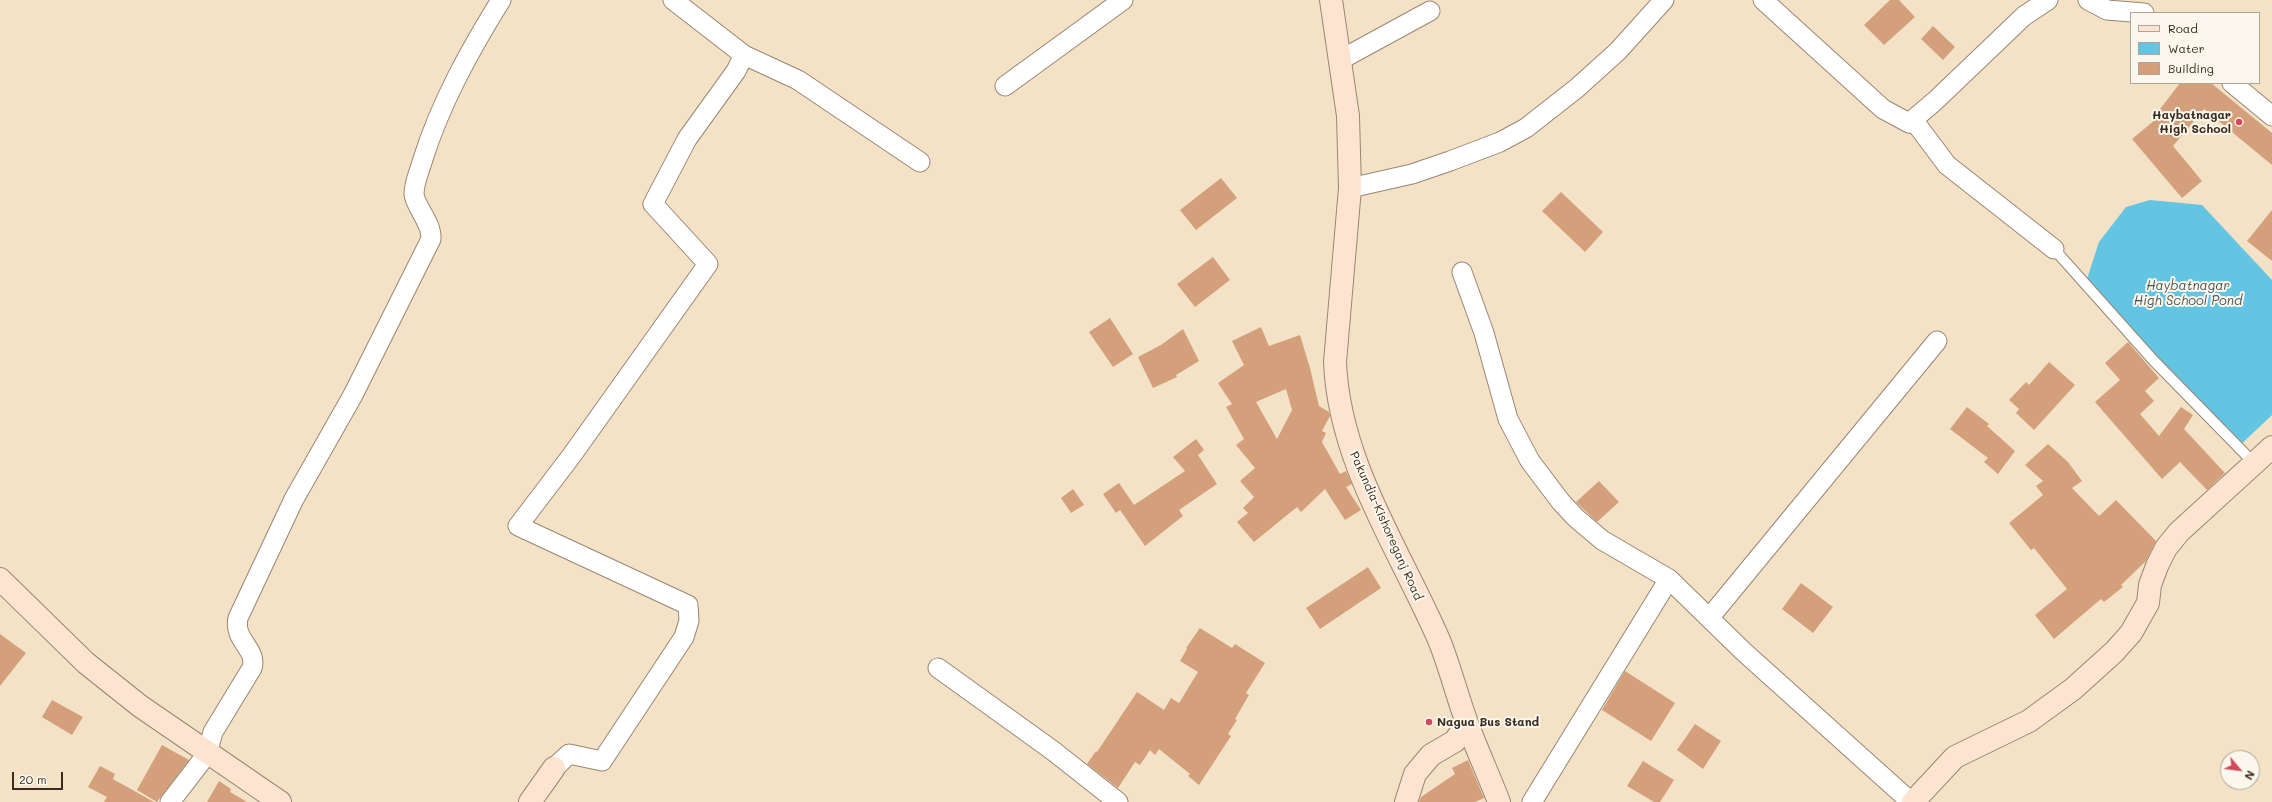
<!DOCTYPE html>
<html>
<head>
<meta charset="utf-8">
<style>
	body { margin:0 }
	#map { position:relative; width:2272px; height:802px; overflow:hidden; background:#f4e2c7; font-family:Mali,sans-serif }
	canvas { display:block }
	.legend { position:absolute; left:2130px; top:12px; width:130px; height:72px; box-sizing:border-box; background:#fbf7ec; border:1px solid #aea59a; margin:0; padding:5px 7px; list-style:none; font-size:12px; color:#3b2a1e }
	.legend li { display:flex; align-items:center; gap:8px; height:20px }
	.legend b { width:20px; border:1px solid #aea59a }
	.north { position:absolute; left:2220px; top:750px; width:40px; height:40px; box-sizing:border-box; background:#fbf7ec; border:1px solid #aea59a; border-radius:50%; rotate:119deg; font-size:11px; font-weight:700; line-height:16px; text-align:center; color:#3b2a1e }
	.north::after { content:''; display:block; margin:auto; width:14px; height:18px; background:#d1495b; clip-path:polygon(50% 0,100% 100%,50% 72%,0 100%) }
	.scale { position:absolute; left:12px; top:772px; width:51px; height:18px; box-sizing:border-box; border:2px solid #3b2a1e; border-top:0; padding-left:5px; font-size:12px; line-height:14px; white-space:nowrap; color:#3b2a1e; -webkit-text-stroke:3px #fbf7ec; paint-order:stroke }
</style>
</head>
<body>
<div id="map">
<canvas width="2272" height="802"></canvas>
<ul class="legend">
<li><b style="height:5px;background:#fde4d1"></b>Road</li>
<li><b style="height:11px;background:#63c5e2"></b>Water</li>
<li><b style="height:11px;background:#d4a07c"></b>Building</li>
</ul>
<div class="north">N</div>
<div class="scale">20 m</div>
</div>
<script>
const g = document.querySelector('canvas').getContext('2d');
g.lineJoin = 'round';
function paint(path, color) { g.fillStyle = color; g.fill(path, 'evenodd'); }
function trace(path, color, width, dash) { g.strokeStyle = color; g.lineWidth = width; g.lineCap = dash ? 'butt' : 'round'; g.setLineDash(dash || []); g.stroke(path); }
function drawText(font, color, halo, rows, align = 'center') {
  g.font = font + ' Mali,sans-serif'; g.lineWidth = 4; g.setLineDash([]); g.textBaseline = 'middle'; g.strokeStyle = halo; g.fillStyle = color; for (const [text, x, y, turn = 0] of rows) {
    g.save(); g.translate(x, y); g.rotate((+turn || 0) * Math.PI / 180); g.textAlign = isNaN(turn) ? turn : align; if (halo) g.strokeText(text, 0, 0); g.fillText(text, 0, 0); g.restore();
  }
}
paint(new Path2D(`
	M2150 200 2202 205 2272 280V415L2235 450 2085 285 2099 242 2126 207Z`), '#63c5e2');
paint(new Path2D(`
	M1890 0H1899L1915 17 1884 45 1864 25Z
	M1933 26 1955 47 1943 60 1921 39Z
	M2180 83H2211L2272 133V165L2204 109 2173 146 2202 181 2182 198 2132 139 2156 119 2154 117Z
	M1221 178 1237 198 1196 230 1180 210Z
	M1561 192 1603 232 1585 252 1542 211Z
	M2272 210V261L2247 241Z
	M1213 257 1230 280 1195 307 1177 284Z
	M1110 318 1133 354 1113 367 1089 332Z
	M1261 327 1269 346 1300 335 1310 368 1319 406 1329 412 1330 416 1322 431 1326 433 1322 442 1340 474 1346 471 1352 484 1346 487 1361 510 1345 520 1325 489 1301 512 1297 507 1254 542 1237 522 1248 513 1243 508 1254 497 1240 481 1255 468 1236 445 1244 439 1226 407 1232 404 1218 383 1244 365 1232 341ZM1286 389 1292 410 1277 439 1256 402Z
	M1183 329 1199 361 1176 375 1177 377 1153 388 1138 357 1161 345Z
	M2128 342 2159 378 2145 391 2154 401 2140 414 2159 436 2181 407 2193 415 2184 429 2225 473 2207 490 2180 462 2162 479 2095 402 2120 380 2105 363Z
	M2049 362 2075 385 2034 430 2016 413 2019 409 2009 400 2026 382 2029 385Z
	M1967 407 1989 424 1987 426 2015 451 1998 474 1984 462 1988 458 1950 429Z
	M1196 439 1204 450 1198 455 1217 484 1179 510 1183 516 1145 546 1120 510 1116 513 1103 494 1119 483 1134 505 1185 471 1173 457Z
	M2048 444 2068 462 2082 481 2072 488 2099 516 2116 500 2156 541 2146 561 2121 585 2123 587 2104 602 2101 599 2054 639 2035 615 2067 589 2034 548 2031 550 2009 523 2043 495 2036 486 2043 481 2025 465Z
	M1599 481 1619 502 1597 522 1576 502Z
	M1073 489 1084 505 1071 513 1061 498Z
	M1368 567 1381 588 1320 629 1306 608Z
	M1801 583 1833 607 1813 633 1782 609Z
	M1200 628 1232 648 1235 644 1265 663 1246 693 1249 695 1235 719 1237 720 1228 734 1231 736 1199 785 1188 776 1190 774 1159 749 1155 755 1150 750 1140 765 1135 762 1118 788 1087 764 1096 751 1097 752 1137 692 1164 710 1171 698 1179 703 1198 672 1180 661 1187 649 1186 648Z
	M0 634 26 653 0 686Z
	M1625 671 1675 703 1651 741 1602 710Z
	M52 700 83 717 72 735 42 717Z
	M1695 724 1721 741 1703 769 1677 750Z
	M162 745 189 760 157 802 137 790Z
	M1468 760 1484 798 1475 802H1419L1421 797 1455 774 1452 768Z
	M1643 761 1674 780 1660 802H1654L1627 786Z
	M100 766 115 774 113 779 154 802H104L107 797 88 787Z
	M219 781 231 789 230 792 247 802H207Z`), '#d4a07c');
const lane = new Path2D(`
	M2054 249 2154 361 2253 462`);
const street = new Path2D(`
	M673 0 744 55 798 80 920 162
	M1763 0 1883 109 1909 123 1935 101 2024 16 2048 0
	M2088 0 2107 10 2144 13
	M1340 60 1430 11
	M2232 83 2272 116
	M1005 86 1123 0
	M1914 121 1947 165 2054 249
	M1350 188 1412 174 1450 161 1500 142 1526 128 1577 88 1618 51 1664 0
	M1462 272 1484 333 1508 419 1530 461 1561 502 1576 518 1602 540 1669 579 1744 652 1911 802
	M1710 617 1937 341
	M938 668 1052 750 1118 802
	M561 762 554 768 569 754 602 761 684 637 689 621 688 605 518 526 572 455 708 264 653 204 687 139 736 71 744 55
	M170 802 207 754 213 732 252 668C258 649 233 641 238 618L294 499 353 395 431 239C432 222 415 207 414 194 414 182 420 170 423 159 441 102 470 50 501 0
	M1532 802 1669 579`);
const secondary = new Path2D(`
	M1331 0 1348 116 1350 188 1335 362C1339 463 1400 550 1439 640 1450 667 1457 696 1467 723 1477 750 1489 776 1499 802
	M0 579 86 663 140 706 280 802
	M530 802 554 768
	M1406 802 1415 774 1431 755 1455 741 1467 723
	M1913 802 1955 757 2029 721 2073 689 2114 652 2131 633 2148 603 2150 585 2157 566 2166 548 2179 532 2272 447`);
trace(lane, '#988672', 12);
trace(street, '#988672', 21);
trace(secondary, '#988672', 24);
trace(lane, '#fff', 10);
trace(street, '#fff', 19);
trace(secondary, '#fde4d1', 22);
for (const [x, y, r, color] of [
	[2239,122,4,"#d1495b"],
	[1429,722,4,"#d1495b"]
]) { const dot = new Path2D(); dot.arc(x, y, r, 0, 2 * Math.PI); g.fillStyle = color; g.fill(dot); trace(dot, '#fbf7ec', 1.5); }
drawText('bold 12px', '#3b2a1e', '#fbf7ec', [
	["Haybatnagar",2231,115],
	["High School",2231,129],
	["Nagua Bus Stand",1437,722,"left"]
], 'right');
drawText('12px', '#3b2a1e', '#fbf7ec', [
	["Pakundia-Kishoreganj Road",1386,526,66]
]);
drawText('italic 13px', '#475859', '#fbf7ec', [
	["Haybatnagar",2188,286],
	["High School Pond",2188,301]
]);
</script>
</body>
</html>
